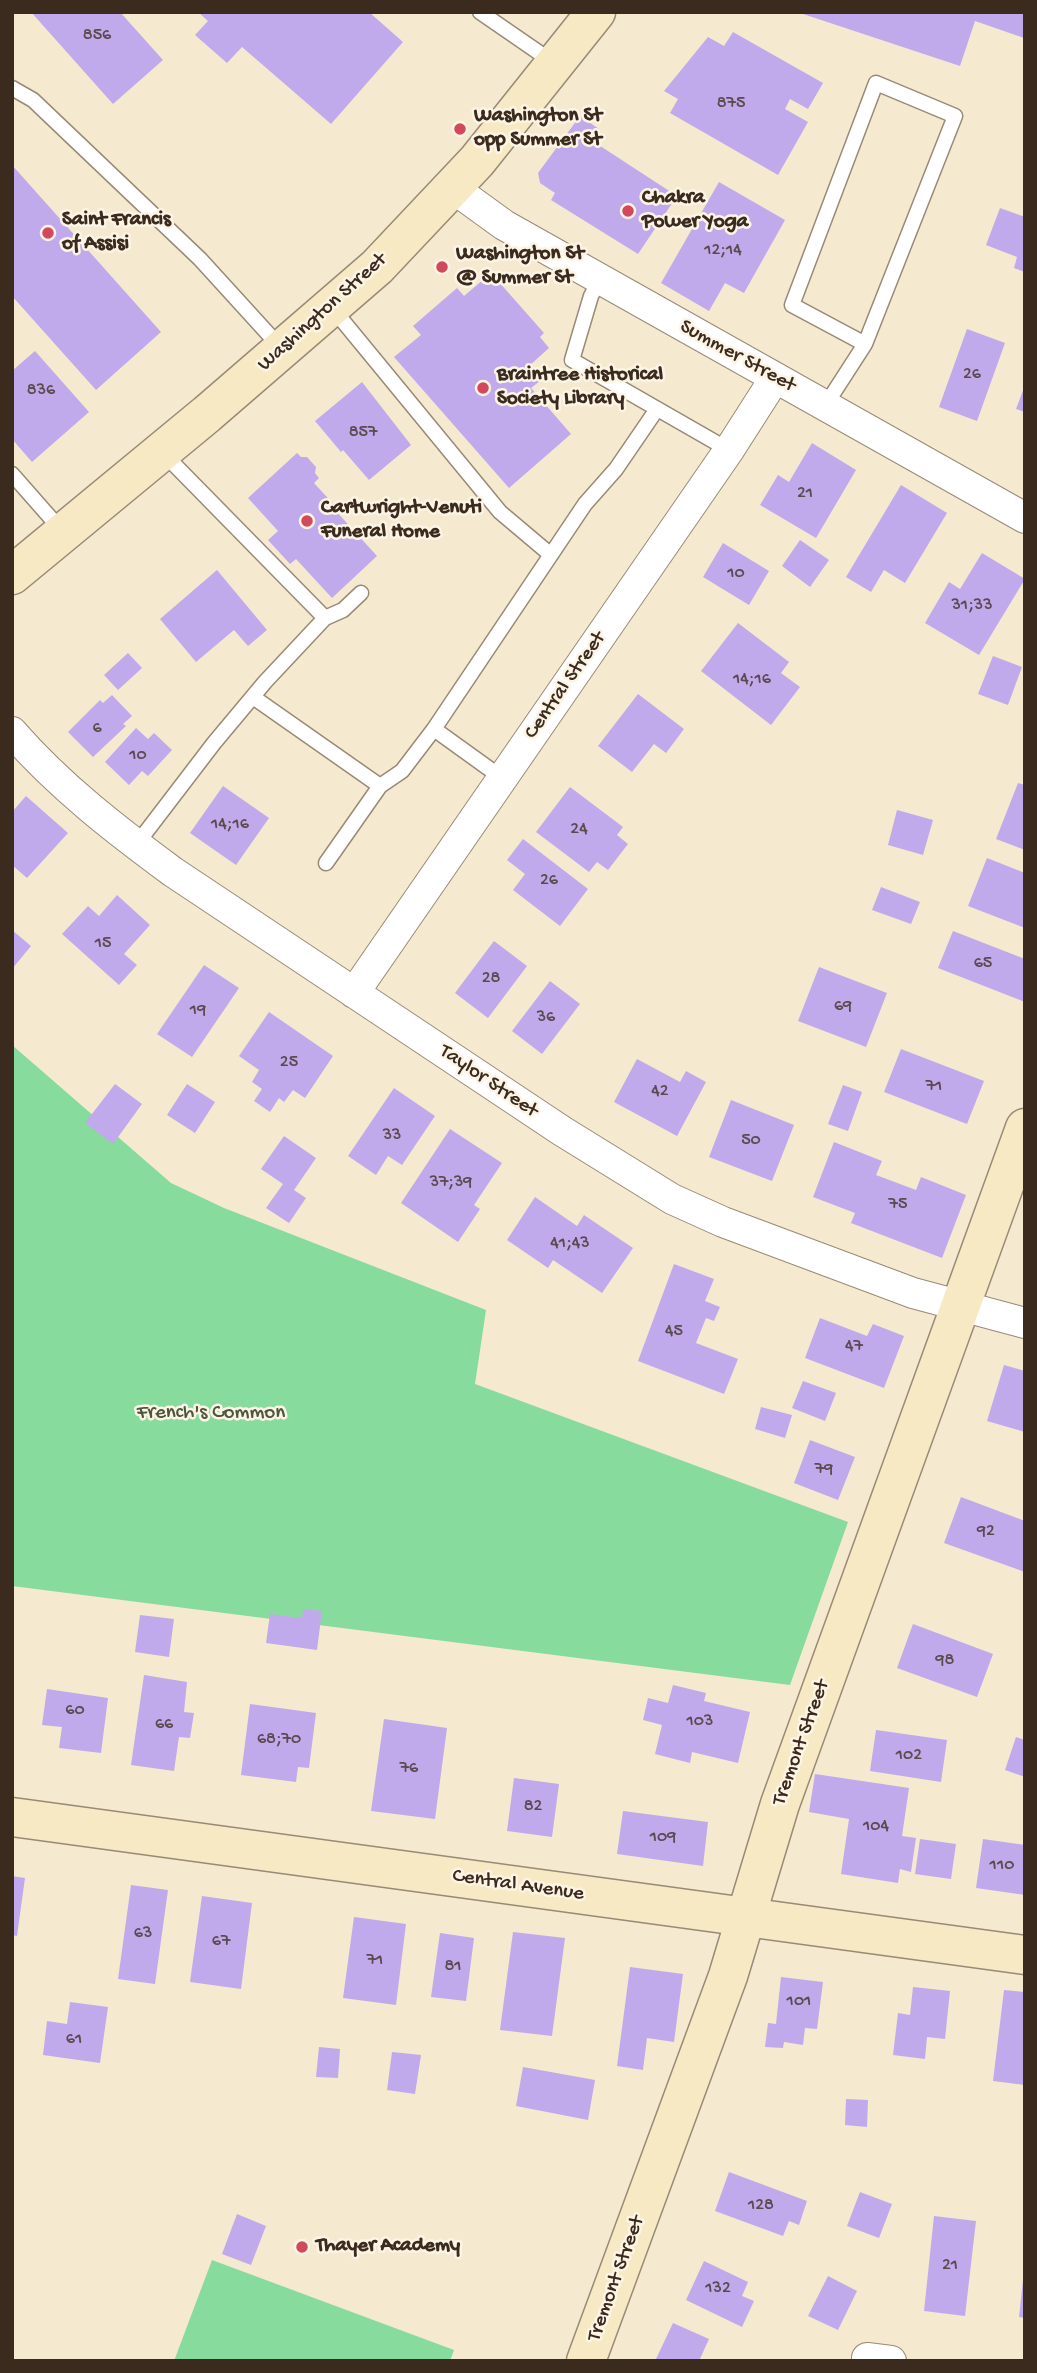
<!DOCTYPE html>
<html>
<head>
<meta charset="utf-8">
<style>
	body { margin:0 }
	#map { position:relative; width:1037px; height:2373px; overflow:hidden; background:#f5e9d0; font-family:"Gochi Hand",sans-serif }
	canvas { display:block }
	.frame { position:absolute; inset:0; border:14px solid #3b2a1e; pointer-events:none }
</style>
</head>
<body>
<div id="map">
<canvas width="1037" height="2373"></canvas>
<div class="frame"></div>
</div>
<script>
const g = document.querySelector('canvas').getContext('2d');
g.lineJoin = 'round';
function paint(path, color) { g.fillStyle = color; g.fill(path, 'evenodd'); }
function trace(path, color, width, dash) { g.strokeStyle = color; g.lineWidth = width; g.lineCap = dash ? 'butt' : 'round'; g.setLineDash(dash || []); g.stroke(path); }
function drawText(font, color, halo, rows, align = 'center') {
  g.font = font + ' "Gochi Hand",sans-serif'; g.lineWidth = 5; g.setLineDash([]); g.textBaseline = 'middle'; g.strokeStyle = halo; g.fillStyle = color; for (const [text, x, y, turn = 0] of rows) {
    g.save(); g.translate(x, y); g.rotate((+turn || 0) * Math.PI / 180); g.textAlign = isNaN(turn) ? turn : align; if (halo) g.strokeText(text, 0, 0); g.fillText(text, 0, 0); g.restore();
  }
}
paint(new Path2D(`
	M12 1045 171 1183 224 1208 486 1310 475 1384 848 1522 790 1685 12 1586Z
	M212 2260 454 2350 450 2361H174Z`), '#87db9d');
paint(new Path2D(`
	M31 12H120L163 60 113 104Z
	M198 12H369L403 42 331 124 242 47 227 63 195 35 208 21Z
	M1025 12 1024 38 975 21 960 66 800 13Z
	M733 32 823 83 808 109 790 99 785 109 808 122 778 175 670 113 678 99 664 91 708 37 724 46Z
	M580 116 599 129 591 140 677 196 638 254 551 200 555 193 540 183 538 173Z
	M12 165 161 332 96 390 12 296Z
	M719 182 785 220 744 293 725 283 709 311 661 283Z
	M1000 208 1025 217V272L1014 268 1017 257 986 245Z
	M491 273 544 333 540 337 549 348 528 367 540 381 531 388 571 434 509 488 394 357 421 335 413 326 457 288 464 296Z
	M967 329 1005 343 977 421 939 407Z
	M35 351 89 412 32 462 12 439V371Z
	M362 382 411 445 369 480 343 450 341 452 315 421Z
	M1025 385V412L1016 409Z
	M812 443 856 470 816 538 760 505 778 475 789 482Z
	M297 453 301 457H307L316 467 315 473 319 478 314 483 337 508 335 510 377 556 332 598 296 559 290 564 268 540 278 531 248 498Z
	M901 485 947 513 905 583 884 570 871 592 846 577Z
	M800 540 829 560 810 587 782 566Z
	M723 543 769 571 749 605 703 577Z
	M982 553 1025 579 979 655 925 623 949 582 960 589Z
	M217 570 267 630 248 646 234 630 196 662 160 619Z
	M738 623 789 662 781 673 800 687 771 725 701 671Z
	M128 653 142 668 118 690 104 675Z
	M993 656 1022 667 1008 705 978 694Z
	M638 694 684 729 666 753 654 744 632 772 598 746Z
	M112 695 132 716 123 724 126 726 93 757 68 732 100 700 103 703Z
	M136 728 148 739 154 733 172 750 148 776 142 771 129 785 105 762Z
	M1018 783 1025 785V850L996 839Z
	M223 786 269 818 236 865 190 833Z
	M570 787 623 827 617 835 628 844 608 870 597 862 589 872 536 832Z
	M26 796 68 833 27 878 12 865V812Z
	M897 810 933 820 923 855 888 845Z
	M523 839 588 889 560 926 513 890 525 874 507 860Z
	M987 858 1025 873V928L968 906Z
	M881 887 920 902 911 924 872 910Z
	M117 895 150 925 124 954 137 965 119 985 62 934 88 906 99 916Z
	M12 930 31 946 12 969Z
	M953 931 1025 959V1002L938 968Z
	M494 941 527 966 488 1018 455 993Z
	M204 965 239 988 192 1057 157 1034Z
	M819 967 887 993 866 1047 798 1021Z
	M550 981 580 1004 542 1054 512 1031Z
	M269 1012 333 1056 305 1098 293 1090 284 1102 279 1098 270 1112 254 1101 262 1089 252 1082 259 1070 239 1056Z
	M901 1049 984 1081 967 1124 884 1092Z
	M637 1059 680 1082 686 1071 706 1082 677 1136 614 1102Z
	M115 1084 142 1104 113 1144 85 1123Z
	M187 1084 215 1102 195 1133 167 1115Z
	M843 1085 862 1092 848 1131 828 1124Z
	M394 1088 435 1116 402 1165 388 1156 376 1175 348 1156Z
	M731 1100 794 1125 772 1181 709 1157Z
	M450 1129 502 1163 474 1205 480 1209 458 1242 401 1203Z
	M284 1136 316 1158 294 1190 306 1198 289 1223 266 1208 283 1184 261 1169Z
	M834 1142 882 1161 876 1175 916 1190 921 1177 966 1195 942 1258 851 1223 855 1213 813 1197Z
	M535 1197 577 1226 584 1215 633 1248 602 1293 553 1260 548 1268 507 1240Z
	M674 1264 714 1279 705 1301 720 1307 714 1321 706 1318 696 1343 738 1359 724 1394 638 1361Z
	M820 1318 867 1336 873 1324 904 1336 884 1388 805 1358Z
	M1004 1365 1025 1371V1432L987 1421Z
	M803 1381 836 1393 825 1421 792 1408Z
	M761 1407 792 1415 785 1438 755 1429Z
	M810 1440 855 1457 838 1500 794 1483Z
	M961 1497 1025 1521V1572L944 1543Z
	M303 1609 322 1611 317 1650 266 1643 270 1614 302 1618Z
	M140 1615 174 1619 169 1657 135 1652Z
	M913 1624 993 1654 977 1697 897 1668Z
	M144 1675 187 1682 184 1712 194 1713 190 1738 179 1737 174 1771 131 1765Z
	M673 1685 706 1693 704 1701 750 1712 738 1763 692 1752 690 1763 655 1754 662 1725 643 1720 648 1698 668 1703Z
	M47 1689 108 1698 101 1753 59 1748 62 1727 42 1725Z
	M250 1704 316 1713 309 1768 298 1767 296 1782 241 1775Z
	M384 1719 447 1728 435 1819 371 1811Z
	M876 1730 947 1740 941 1782 870 1771Z
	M1016 1737 1025 1740V1777L1005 1770Z
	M815 1774 909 1788 902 1836 916 1838 911 1872 900 1869 898 1883 841 1874 849 1819 809 1812Z
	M514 1778 559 1784 552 1837 507 1831Z
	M623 1811 708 1822 703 1866 617 1854Z
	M920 1839 956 1844 951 1879 915 1874Z
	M983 1839 1025 1845V1895L976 1888Z
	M12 1876 25 1878 17 1936 12 1935Z
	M131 1885 168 1890 155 1984 118 1979Z
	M202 1896 252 1903 241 1989 190 1982Z
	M354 1917 406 1924 396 2005 343 1998Z
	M513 1932 565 1938 552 2036 500 2030Z
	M440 1933 474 1938 466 2001 431 1997Z
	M630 1967 683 1974 674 2042 647 2038 643 2070 617 2066Z
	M781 1977 823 1982 817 2029 805 2028 803 2045 784 2042 783 2048 765 2047 768 2023 776 2024Z
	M913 1987 950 1991 945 2039 927 2037 925 2059 893 2055 898 2013 910 2015Z
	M1004 1990 1025 1992V2085L993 2081Z
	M70 2002 108 2007 100 2063 43 2055 47 2021 67 2024Z
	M319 2047 340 2049 338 2078 316 2077Z
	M392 2052 421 2055 415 2094 387 2090Z
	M523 2067 595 2080 588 2120 516 2106Z
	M846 2099 868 2100 867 2127 845 2125Z
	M729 2172 807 2201 799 2225 789 2221 783 2236 715 2211Z
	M860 2192 892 2204 879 2238 847 2226Z
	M237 2214 266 2226 251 2265 222 2254Z
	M934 2216 976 2221 965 2316 924 2311Z
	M704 2261 748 2282 742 2296 754 2301 742 2327 686 2300Z
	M828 2276 857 2291 838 2330 808 2316Z
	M1023 2280H1025V2318L1019 2317Z
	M673 2323 709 2339 699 2361H655Z`), '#c1aaeb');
const lane = new Path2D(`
	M480 12 554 63
	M12 88 33 100 200 259 282 349
	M600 279 591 296 572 360 729 450
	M333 309 500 512 551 555
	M825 406 865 344 792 305 876 83 955 116 865 344
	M12 474 63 532
	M325 618 343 610 361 593
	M253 697 380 786
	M434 729 502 778
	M136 845 214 743 265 682 325 618 163 453
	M326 863 380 786 402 771 434 729 585 504 616 469 657 409`);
const street = new Path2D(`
	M453 188 504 225 1025 518
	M12 732C59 786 116 830 173 872L562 1131 672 1199 723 1222 913 1293 1025 1323
	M354 993 729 450 775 378
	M867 2358 891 2361`);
const secondary = new Path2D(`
	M12 575 207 414 377 267 477 161 596 12
	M12 1817 1025 1955
	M586 2361 728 1976 780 1804 1025 1128`);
trace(lane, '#988a77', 17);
trace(street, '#988a77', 32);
trace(secondary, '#988a77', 41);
trace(lane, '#fff', 14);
trace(street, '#fff', 30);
trace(secondary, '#f6e9c3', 38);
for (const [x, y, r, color] of [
	[460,129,7,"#d1495b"],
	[628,211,7,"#d1495b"],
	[48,233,7,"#d1495b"],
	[442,267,7,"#d1495b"],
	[483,388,7,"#d1495b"],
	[307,521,7,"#d1495b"],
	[302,2247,7,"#d1495b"]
]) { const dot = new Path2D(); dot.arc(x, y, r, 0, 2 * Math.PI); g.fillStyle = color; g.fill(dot); trace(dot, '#fcf5e5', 2.5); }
drawText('18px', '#5c4a51', null, [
	["856",97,36],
	["875",731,104],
	["12;14",723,251],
	["26",972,375],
	["836",41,391],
	["857",363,433],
	["21",805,494],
	["10",736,574],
	["31;33",972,606],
	["14;16",752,680],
	["6",97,729],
	["10",138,756],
	["14;16",230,825],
	["24",579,830],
	["26",549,881],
	["15",103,944],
	["65",983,964],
	["28",491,979],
	["69",843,1007],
	["19",198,1011],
	["36",546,1018],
	["25",289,1063],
	["71",934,1087],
	["42",660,1092],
	["33",392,1136],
	["50",751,1141],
	["37;39",451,1183],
	["75",898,1205],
	["41;43",570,1244],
	["45",674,1332],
	["47",854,1347],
	["79",824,1470],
	["92",986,1532],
	["98",945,1661],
	["60",75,1711],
	["103",700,1722],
	["66",164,1725],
	["68;70",279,1740],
	["102",909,1756],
	["76",409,1769],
	["82",533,1807],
	["104",876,1827],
	["109",663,1838],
	["110",1002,1866],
	["63",143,1934],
	["67",221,1942],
	["71",375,1961],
	["81",453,1967],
	["101",799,2002],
	["61",74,2040],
	["128",761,2206],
	["21",950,2266],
	["132",718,2289]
]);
drawText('bold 21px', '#3b2a1e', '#fcf5e5', [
	["Washington St",474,117],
	["opp Summer St",474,141],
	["Chakra",642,199],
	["Power Yoga",642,223],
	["Saint Francis",62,221],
	["of Assisi",62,245],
	["Washington St",456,255],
	["@ Summer St",456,279],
	["Braintree Historical",497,376],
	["Society Library",497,400],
	["Cartwright-Venuti",321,509],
	["Funeral Home",321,533],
	["Thayer Academy",316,2247]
], 'left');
drawText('21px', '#3b2a1e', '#fcf5e5', [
	["Washington Street",323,313,-42],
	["Summer Street",737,357,29],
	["Central Street",566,686,-55],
	["Taylor Street",488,1082,34],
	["Tremont Street",802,1743,-70],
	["Central Avenue",518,1886,8],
	["Tremont Street",617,2279,-70]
]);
drawText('21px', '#4e563e', '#fcf5e5', [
	["French's Common",211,1414]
]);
</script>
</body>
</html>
